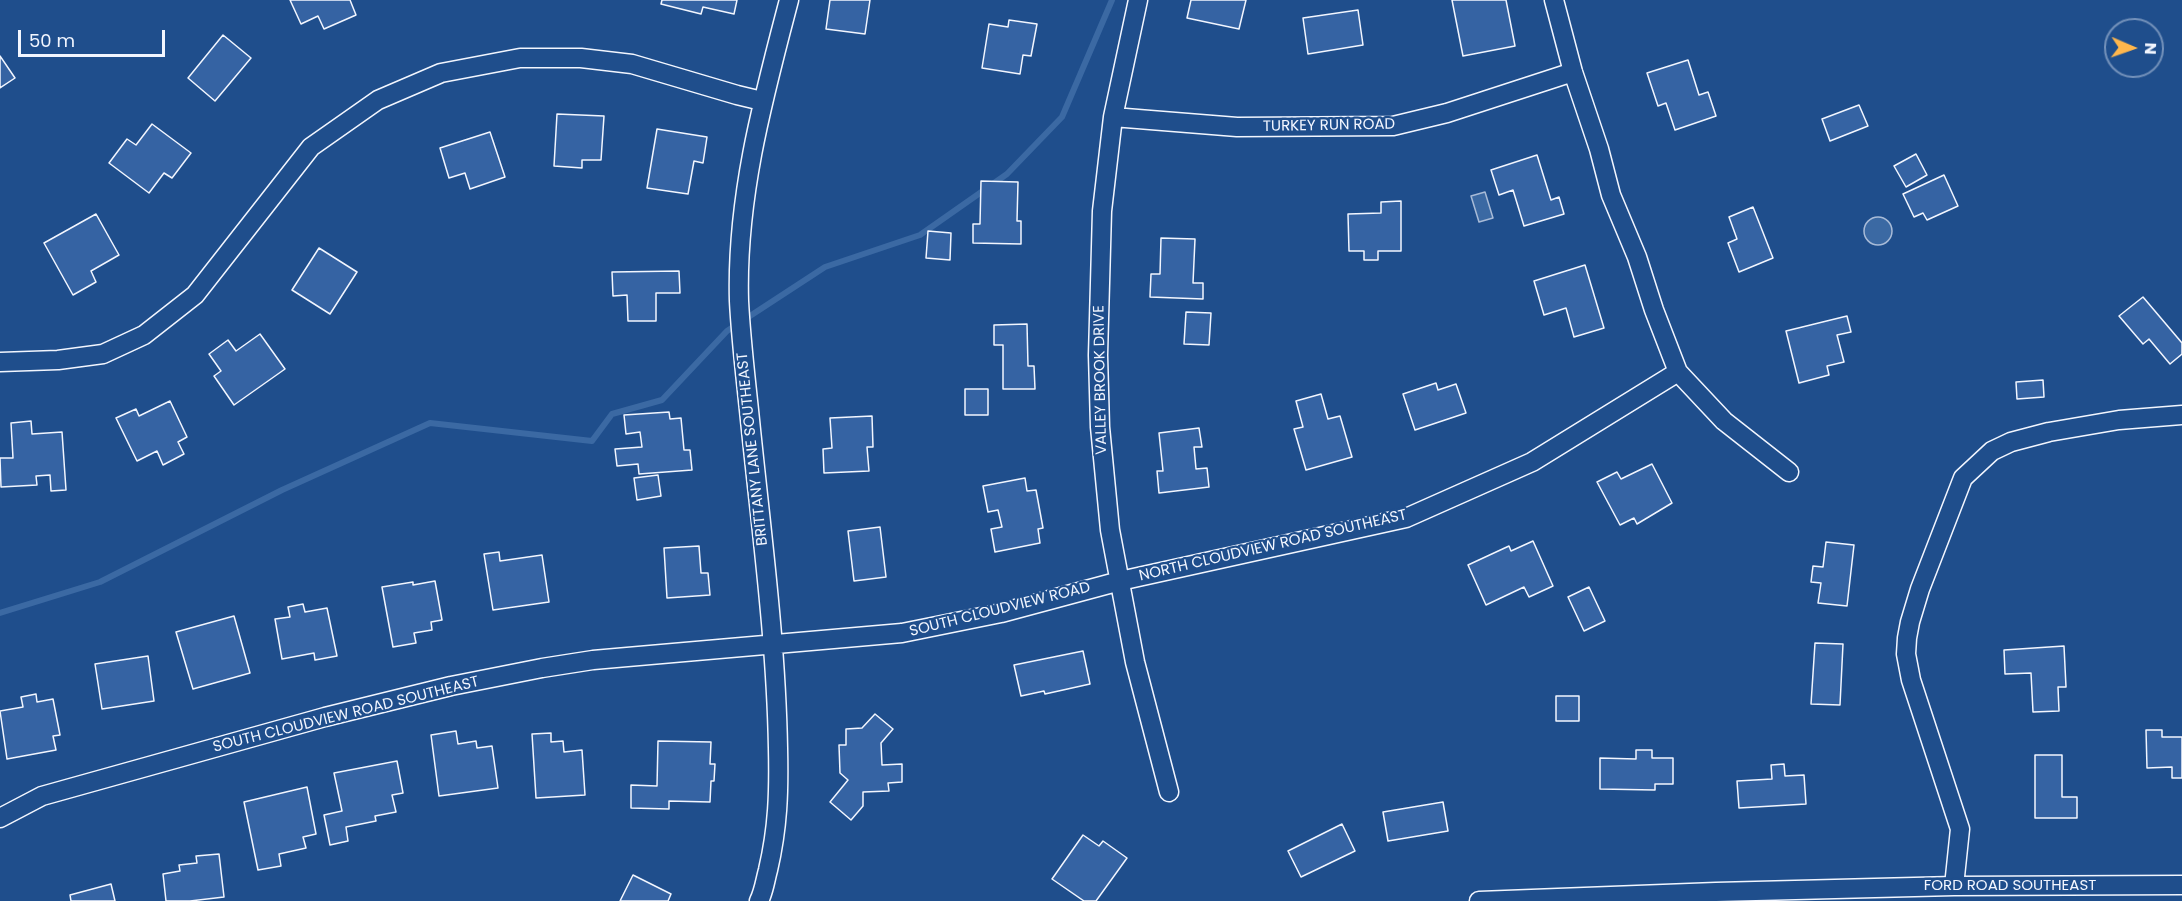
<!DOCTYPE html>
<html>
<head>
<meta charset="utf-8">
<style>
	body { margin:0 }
	#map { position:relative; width:2182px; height:901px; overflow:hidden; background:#1f4e8c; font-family:Poppins,sans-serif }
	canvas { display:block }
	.north { position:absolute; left:2104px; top:18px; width:60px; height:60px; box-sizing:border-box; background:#1f4e8c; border:2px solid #7391ba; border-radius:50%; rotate:92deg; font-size:16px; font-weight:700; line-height:24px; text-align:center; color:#f2f6ff }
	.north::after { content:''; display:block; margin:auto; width:21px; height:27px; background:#ffb74d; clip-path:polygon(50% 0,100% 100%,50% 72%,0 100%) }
	.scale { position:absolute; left:18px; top:30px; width:147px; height:27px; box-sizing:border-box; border:3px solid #f2f6ff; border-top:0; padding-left:8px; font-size:18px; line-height:21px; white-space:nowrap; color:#f2f6ff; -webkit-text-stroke:4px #1f4e8c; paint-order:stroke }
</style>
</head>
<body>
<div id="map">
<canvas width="2182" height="901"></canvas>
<div class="north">N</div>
<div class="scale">50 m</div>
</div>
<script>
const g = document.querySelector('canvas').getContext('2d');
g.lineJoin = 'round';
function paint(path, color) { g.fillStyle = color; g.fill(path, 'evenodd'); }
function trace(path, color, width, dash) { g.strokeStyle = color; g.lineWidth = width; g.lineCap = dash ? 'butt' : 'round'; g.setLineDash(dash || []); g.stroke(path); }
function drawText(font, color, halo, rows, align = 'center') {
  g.font = font + ' Poppins,sans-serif'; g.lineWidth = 4.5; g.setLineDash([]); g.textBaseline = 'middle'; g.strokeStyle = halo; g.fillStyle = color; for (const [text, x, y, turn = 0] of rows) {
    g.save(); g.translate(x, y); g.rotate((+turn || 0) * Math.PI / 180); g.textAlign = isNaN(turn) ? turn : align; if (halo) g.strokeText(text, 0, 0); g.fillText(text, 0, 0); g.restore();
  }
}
const water = new Path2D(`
	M1485 192 1493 218 1479 222 1471 196Z
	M1864 231a14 14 0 1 1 28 0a14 14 0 1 1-28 0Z`);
paint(water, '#3b69a3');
trace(water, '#a8bbd7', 1.5);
trace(new Path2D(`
	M0 613 100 582 282 490 430 423 592 441 612 414 662 400 727 331 825 267 920 235 1007 174 1062 117 1112 0`), '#3b69a3', 6);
const building = new Path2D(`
	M290 0H350L356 15 324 29 318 16 301 24Z
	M662 0H737L734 14 703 7 701 14 661 4Z
	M830 0H870L865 34 826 29Z
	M1191 0H1246L1239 29 1187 18Z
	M1452 0H1506L1515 46 1463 56Z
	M1358 10 1363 45 1308 54 1303 18Z
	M1009 20 1037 24 1031 56 1023 55 1020 74 982 68 989 24 1008 27Z
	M223 35 251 58 215 101 188 78Z
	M0 56 15 78 0 88Z
	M1688 60 1699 95 1708 92 1716 116 1675 130 1666 103 1658 106 1647 73Z
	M1859 105 1868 126 1830 141 1822 119Z
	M557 114 604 116 601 160H582V168L554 166Z
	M152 124 191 153 172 178 164 173 149 193 109 163 127 139 136 145Z
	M657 129 707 137 703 163 694 161 688 194 647 188Z
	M490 132 505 177 470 189 465 173 449 178 440 148Z
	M1916 154 1927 175 1906 187 1894 166Z
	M1537 155 1551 200 1559 197 1564 214 1524 226 1513 190 1499 195 1491 170Z
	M1944 175 1958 206 1927 220 1923 213 1914 217 1903 194Z
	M981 181 1018 182 1017 221H1021V244L973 243V224H980Z
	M1401 201V251H1378V260H1364V251H1349L1348 214 1381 213V202Z
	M1753 207 1773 258 1739 272 1728 243 1737 239 1729 217Z
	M96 214 119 255 91 271 96 282 73 295 44 243Z
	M928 231 951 233 950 260 926 258Z
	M1161 238 1195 239 1193 283H1203V299L1150 297 1151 274H1160Z
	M319 248 357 272 330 314 292 290Z
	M1585 265 1604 328 1574 337 1566 308 1544 315 1534 281Z
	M679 271 680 293H656V321H628L627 295 613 296 612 272Z
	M2143 297 2182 343V354L2170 364 2149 339 2143 344 2119 316Z
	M1186 312 1211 313 1209 345 1184 344Z
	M1847 316 1851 332 1837 335 1844 362 1827 366 1829 375 1799 383 1786 331Z
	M1027 324 1028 366H1034L1035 389H1003V345H994V325Z
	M260 334 285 369 234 405 214 376 221 371 209 354 228 340 236 351Z
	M2043 380 2044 397 2017 399 2016 382Z
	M1436 383 1438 390 1456 384 1466 413 1415 430 1403 394Z
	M965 389H988V415H965Z
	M1321 394 1328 419 1340 416 1352 457 1306 470 1294 429 1303 427 1296 401Z
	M170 401 187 437 178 442 184 454 163 465 157 451 137 461 116 418 136 409 139 416Z
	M669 412 670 419 681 418 684 450H690L692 470 639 474 638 464 617 466 615 449 642 447 640 432 626 434 624 415Z
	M872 416 873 447H867L869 471 824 473 823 449 832 448 830 418Z
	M31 421 32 434 62 432 66 490 51 491 50 475 36 476 37 485 1 487 0 458H13L11 423Z
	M1199 428 1202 447H1194L1196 469 1207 468 1209 487 1159 493 1157 471H1163L1159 433Z
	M1652 464 1672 503 1637 524 1634 518 1620 525 1597 482 1617 472 1621 479Z
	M658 475 661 496 637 500 634 478Z
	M1025 478 1027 491 1036 490 1043 528 1038 529 1040 543 995 552 991 529 1002 527 998 510 988 512 983 486Z
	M880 527 886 577 854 581 848 531Z
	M1533 541 1553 586 1529 597 1524 587 1486 605 1468 565 1509 546 1511 551Z
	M1826 542 1854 545 1847 606 1818 603 1821 583 1811 582 1813 566 1823 567Z
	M699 546 701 573H708L710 595 667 598 664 548Z
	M499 552 500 561 542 555 549 602 493 610 484 554Z
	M435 581 442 620 431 622 432 630 414 633 416 643 393 647 382 587 413 582V585Z
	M1589 587 1605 621 1584 631 1568 597Z
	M303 604 305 612 327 608 337 656 315 660 314 653 282 659 275 619 290 617 288 607Z
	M234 616 250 673 193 689 176 632Z
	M1815 643 1843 644 1840 705 1811 704Z
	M2064 646 2066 687H2058L2059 711 2033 712 2031 673 2005 674 2004 650Z
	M1083 651 1090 684 1045 694 1044 691 1021 696 1014 665Z
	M148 656 154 701 102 709 95 664Z
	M36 694 37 702 53 699 60 735 53 736 56 750 7 759 0 711 23 707 21 697Z
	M1556 696H1579V721H1556Z
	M875 714 893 729 881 743 882 765 902 764V782L888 783 889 791 863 792V806L851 820 830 802 848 780 840 773 839 745H846V729L862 728Z
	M2146 730H2162V737H2182V778H2172V767L2147 768Z
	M456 731 458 744 476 741 477 748 492 746 498 788 439 796 431 735Z
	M551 733V742L563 741 564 752 582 750 585 795 536 798 532 734Z
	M658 741 711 742 710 764H715L714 781H711L710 802 669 801V809L631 808V785L657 786Z
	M1636 750H1652V758H1673V784H1655V790L1600 789V758L1636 759Z
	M2035 755H2062V797H2077V818H2035Z
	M397 761 403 793 392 795 396 812 375 816 376 821 346 827 348 841 330 845 324 815 342 811 334 773Z
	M1784 764 1785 776 1804 775 1806 804 1739 808 1737 781 1772 779 1771 765Z
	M307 787 316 834 303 837 306 848 279 854 281 866 258 870 244 802Z
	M1443 802 1448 831 1388 841 1383 812Z
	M1342 824 1355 851 1301 877 1288 851Z
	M1083 835 1099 846 1103 841 1127 858 1096 901H1084L1052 879Z
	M219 854 224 897 190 901H166L163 874 180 871 179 865 197 863 196 856Z
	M633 875 671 894 668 901H620Z
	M111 884 115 901H71L70 895Z`);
paint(building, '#3563a3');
trace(building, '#f2f6ff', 1.5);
const street = new Path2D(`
	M1138 0 1113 117 1102 211 1098 355 1100 427 1110 530 1135 662 1169 792
	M1554 0 1573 72 1599 149 1611 195 1637 257 1654 310 1678 372 1724 421 1789 472
	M1113 117 1237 127 1393 126 1447 113 1573 72
	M0 362 58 360 103 354 144 335 195 295 311 147 378 100 441 73 520 58H581L632 64 737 95 762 101
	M0 818 42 796 325 717 451 686 542 668 593 660 902 633 1001 613 1120 581 1406 518 1532 462 1678 372
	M1954 886 1960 829 1911 680 1906 654 1907 638 1910 622 1920 589 1963 478 1992 451 2011 442 2049 432 2119 420 2182 415
	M759 901C764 891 765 881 768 870 778 827 779 792 778 748 776 638 761 529 750 420 746 380 741 341 739 301 736 198 763 99 789 0
	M1479 901 1716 892 1954 886 2182 885`);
trace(street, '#f2f6ff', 21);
trace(street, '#1f4e8c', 18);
drawText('15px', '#f2f6ff', '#1f4e8c', [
	["TURKEY RUN ROAD",1329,126,-1],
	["VALLEY BROOK DRIVE",1101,380,-91],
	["BRITTANY LANE SOUTHEAST",753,449,-96],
	["NORTH CLOUDVIEW ROAD SOUTHEAST",1273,546,-13],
	["SOUTH CLOUDVIEW ROAD",1000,610,-14],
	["SOUTH CLOUDVIEW ROAD SOUTHEAST",346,715,-14],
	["FORD ROAD SOUTHEAST",2010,886]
]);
</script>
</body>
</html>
